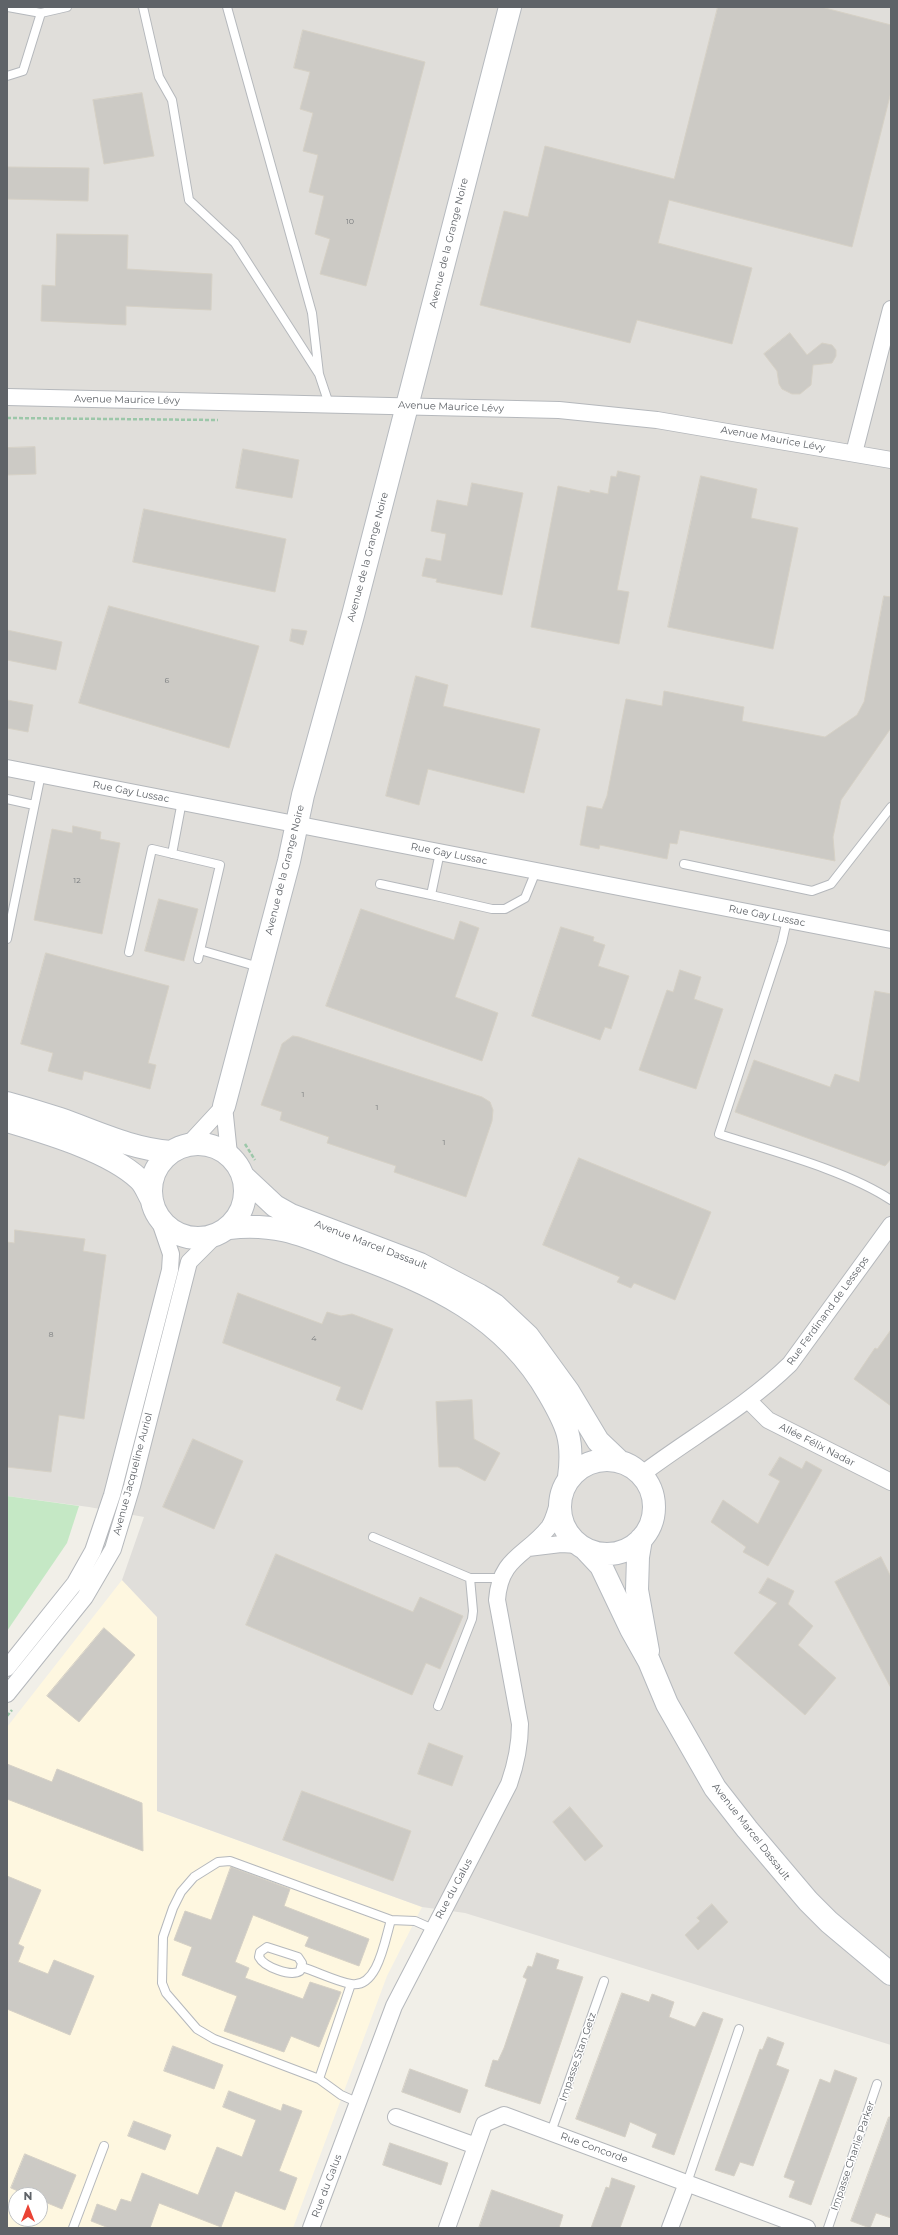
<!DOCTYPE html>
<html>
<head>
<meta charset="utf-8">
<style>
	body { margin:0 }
	#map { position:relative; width:898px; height:2235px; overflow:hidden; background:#f1efe8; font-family:Montserrat,sans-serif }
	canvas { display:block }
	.frame { position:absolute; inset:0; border:8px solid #5f6368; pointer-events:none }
	.north { position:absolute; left:8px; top:2187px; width:40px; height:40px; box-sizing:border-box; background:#fff; border:1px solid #bfc1c3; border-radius:50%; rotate:0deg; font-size:11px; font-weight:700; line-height:16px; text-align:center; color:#5f6368 }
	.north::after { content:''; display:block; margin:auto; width:14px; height:18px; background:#ea4335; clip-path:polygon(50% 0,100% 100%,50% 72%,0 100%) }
</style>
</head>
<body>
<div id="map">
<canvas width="898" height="2235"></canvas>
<div class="frame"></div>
<div class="north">N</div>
</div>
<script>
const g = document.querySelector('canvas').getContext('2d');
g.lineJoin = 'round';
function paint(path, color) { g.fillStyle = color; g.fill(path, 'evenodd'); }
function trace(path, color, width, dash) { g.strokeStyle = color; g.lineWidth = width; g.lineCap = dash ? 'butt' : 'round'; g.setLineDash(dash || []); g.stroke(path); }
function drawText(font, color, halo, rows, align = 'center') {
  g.font = font + ' Montserrat,sans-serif'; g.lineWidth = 3; g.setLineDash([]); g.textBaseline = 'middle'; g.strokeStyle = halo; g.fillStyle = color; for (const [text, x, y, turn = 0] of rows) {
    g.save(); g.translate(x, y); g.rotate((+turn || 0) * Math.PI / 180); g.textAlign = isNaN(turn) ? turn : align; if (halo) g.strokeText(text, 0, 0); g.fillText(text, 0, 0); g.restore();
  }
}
paint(new Path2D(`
	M122 1580 157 1617V1811L422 1907 387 1976 293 2228H7V1727ZM16 2195H40V2219H16Z`), '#fef7e0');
paint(new Path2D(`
	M7 7H891V2045L465 1913 422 1907 157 1811V1617L122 1580 144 1517 89 1507 7 1496Z`), '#e0deda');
paint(new Path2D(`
	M7 1496 79 1506 67 1543 7 1631Z`), '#c5e8c5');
const building = new Path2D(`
	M718 7H821L891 25V92L852 247 669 200 658 243 752 268 732 344 637 320 630 343 480 305 504 211 528 217 545 146 674 179Z
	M303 30 425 62 366 286 320 274 330 239 315 234 324 196 309 192 318 155 303 151 313 113 300 109 310 72 294 68Z
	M142 93 154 156 104 164 93 100Z
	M7 167 89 168 88 201 7 199Z
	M57 234 128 235 127 269 212 274 211 310 126 306V325L41 321 42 285 55 286Z
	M790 333 807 355 822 343 832 345 836 350V356L832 363 813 365 811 385 800 394H792L782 389 779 384 777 371 764 354Z
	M35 447 36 474 7 475V448Z
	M243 449 299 460 292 498 236 488Z
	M618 471 640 476 617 590 629 592 619 644 531 627 558 486 590 493V490L608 494 611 476 616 477Z
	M701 476 757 489 751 518 798 528 773 649 668 627Z
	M472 483 523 493 502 595 436 582 437 579 422 576 426 558 441 561 446 534 431 531 437 500 467 506Z
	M144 509 286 539 275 592 133 562Z
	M884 596 891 597V728L841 800 833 837 835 861 680 830 677 844 670 843 667 859 600 845 599 849 580 845 587 806 602 809 607 796 626 699 662 706 664 691 744 707 742 721 825 737 857 715 864 702Z
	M109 606 259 646 229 748 79 703Z
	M292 629 307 631 303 645 290 641Z
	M7 630 62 642 56 670 7 660Z
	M416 676 448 685 443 706 540 729 524 793 428 769 419 805 386 796Z
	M7 700 33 705 28 732 7 728Z
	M73 826 101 832 100 839 120 843 102 934 34 920 52 829 72 833Z
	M159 899 198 909 184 961 145 951Z
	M361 909 454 940 460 921 479 928 455 997 498 1013 482 1061 326 1006Z
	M561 927 594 937 593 941 605 945 598 966 629 976 611 1029 605 1027 600 1040 532 1016Z
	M46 953 169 986 148 1063 156 1065 150 1089 84 1071 82 1080 48 1071 53 1053 21 1044Z
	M680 970 701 977 694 999 723 1009 696 1089 639 1070 667 990 673 992Z
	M875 991 891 994V1159L885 1166 735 1112 754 1060 830 1087 835 1074 859 1082Z
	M293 1036 299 1037 482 1097 490 1102 493 1110 492 1121 466 1197 394 1172 396 1166 327 1143 329 1137 280 1120 282 1112 261 1105 282 1044Z
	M579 1158 711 1212 675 1300 634 1283 631 1288 617 1282 620 1277 543 1245Z
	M15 1230 85 1239 83 1251 106 1255 84 1419 59 1415 51 1472 7 1467V1242L14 1243Z
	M238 1293 322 1324 327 1312 341 1316 352 1314 393 1329 362 1410 336 1400 341 1387 223 1343Z
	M891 1330V1406L854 1379 875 1348 877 1349Z
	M472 1400 474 1439 500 1453 485 1481 458 1467H439L436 1402Z
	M193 1439 243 1461 214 1529 163 1507Z
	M780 1457 802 1469 806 1461 822 1470 768 1566 743 1552 746 1547 711 1522 723 1500 758 1524 780 1481 769 1475Z
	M276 1554 413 1612 420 1597 463 1616 440 1669 426 1663 412 1695 246 1625Z
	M881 1557 891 1577V1688L835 1582Z
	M768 1578 794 1591 788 1604 813 1626 798 1645 836 1678 805 1715 734 1653 777 1603 759 1593Z
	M104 1628 135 1655 79 1722 47 1696Z
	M429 1743 463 1756 452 1786 418 1774Z
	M7 1764 52 1782 57 1769 142 1803 143 1851 7 1799Z
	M302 1791 411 1831 393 1881 283 1840Z
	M570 1807 603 1846 585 1861 553 1822Z
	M231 1867 290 1889 284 1906 369 1939 359 1966 305 1946 309 1937 253 1915 235 1962 249 1968 245 1978 303 1999 310 1982 341 1992 319 2047 291 2036 284 2052 224 2031 237 1996 182 1975 192 1947 174 1940 185 1911 211 1920Z
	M7 1876 41 1890 18 1944 24 1947 18 1962 48 1974 54 1960 94 1976 70 2035 7 2009Z
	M712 1904 728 1922 698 1950 685 1935 700 1921 697 1918Z
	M537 1953 559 1960 556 1969 583 1977 540 2104 485 2086 493 2060 498 2061 504 2048 527 1979 523 1977 528 1966 532 1967Z
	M622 1993 649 2002 652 1994 674 2002 669 2017 695 2027 703 2012 723 2019 674 2155 652 2147 657 2134 630 2122 625 2137 576 2119Z
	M768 2037 784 2043 776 2065 789 2070 753 2166 740 2162 734 2176 715 2170 760 2049 762 2050Z
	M173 2046 223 2065 214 2089 164 2071Z
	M410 2069 468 2090 460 2113 402 2092Z
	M835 2070 857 2078 811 2205 789 2197 795 2181 784 2177 820 2079 830 2083Z
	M229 2091 281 2111 283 2104 302 2111 279 2171 297 2178 285 2210 235 2191 221 2227 159 2203 150 2228H109L91 2221 97 2204 116 2211 121 2199 131 2202 142 2173 198 2195 217 2147 242 2157 256 2120 223 2107Z
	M889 2117H891V2218L876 2213 870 2228 851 2221Z
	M134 2121 171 2135 165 2150 128 2136Z
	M390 2143 448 2163 441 2185 383 2165Z
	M25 2154 76 2175 62 2209 40 2200V2195H27L11 2188Z
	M612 2178 635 2186 620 2228H591L606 2187 609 2188Z
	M492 2190 563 2215 559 2228H479Z`);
paint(building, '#cccac5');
trace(building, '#d6d1c6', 1);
const lane = new Path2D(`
	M8 7 41 13 67 7
	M143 7 159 77 172 100 189 200 235 243 319 374
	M227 7 312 313 319 374 329 404
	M7 76 23 71 41 13
	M7 799 34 805
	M440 852 431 895 492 909H505L525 898 536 871
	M172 854 182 801
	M684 864 812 891 831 884 891 807
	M380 884 431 895
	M787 920 782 942 719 1134C771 1151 846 1170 891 1200
	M7 939 41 774
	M200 950 259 967
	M129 952 152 849 220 865 198 959
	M373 1537 470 1578 473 1611 472 1619 438 1706
	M470 1578H501
	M267 1947 298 1957 302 1963 300 1971C291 1977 264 1967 259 1957L260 1952Z
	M302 1967C318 1972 335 1981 351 1984 378 1989 385 1939 391 1920
	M319 2079 351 1984
	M359 2103 341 2095 319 2079 214 2039 197 2029 166 1993 162 1983 163 1937 173 1908 181 1892 194 1877 218 1862 230 1861 391 1920 415 1921 433 1929
	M551 2132 604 1981
	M687 2183 739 2029
	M73 2228 104 2146
	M828 2228 877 2084`);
const street = new Path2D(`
	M7 397 559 410 657 420 891 460
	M854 453 891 309
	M7 768 891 940
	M224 1106 229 1154
	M188 1145 224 1106
	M748 1400 768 1420 891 1482
	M642 1474C691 1437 746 1407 790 1364L891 1225
	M528 1548 561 1544 578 1545
	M7 1668 75 1583 93 1551 112 1495 170 1270 171 1254 158 1216
	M7 1694 85 1597 113 1549 132 1486 189 1262 216 1235
	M396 2117 476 2146
	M311 2228 394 2006 509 1784C516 1764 520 1746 520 1724L497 1600C500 1557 526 1556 549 1527 554 1520 556 1509 559 1501
	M447 2228 484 2124 504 2115 807 2228
	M670 2228 687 2183`);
const secondary = new Path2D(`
	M7 1103C25 1108 42 1113 60 1119 97 1132 131 1149 171 1152
	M224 1106 289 861 303 795 353 615 510 7
	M7 1121C47 1133 109 1151 139 1179 145 1184 148 1194 152 1200
	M151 1191a47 47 0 1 1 94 0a47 47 0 1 1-94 0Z
	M244 1177 275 1206 291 1215 420 1264 479 1295 495 1305 528 1336 568 1391 598 1441 619 1461
	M229 1228C278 1222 307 1237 351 1254 432 1284 504 1315 549 1394 567 1425 574 1440 569 1477
	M560 1507a47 47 0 1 1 94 0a47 47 0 1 1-94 0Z
	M641 1539 638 1557 637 1590 648 1651
	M586 1550 601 1566 631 1629 649 1661 667 1704 715 1788 747 1829 808 1901 829 1922 891 1974`);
trace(lane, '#b5b8bc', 10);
trace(street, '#b5b8bc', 18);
trace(secondary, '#b6babf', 24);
trace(new Path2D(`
	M7 418 218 420
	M245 1144 255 1160
	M7 1716 12 1710`), '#9cc7a9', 2.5, [4, 2]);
trace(lane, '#fff', 8);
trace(street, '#fff', 16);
trace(secondary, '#fff', 22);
drawText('8px', '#7a7d7f', null, [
	["10",350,222],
	["6",167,681],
	["12",77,881],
	["1",303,1095],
	["1",377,1108],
	["1",444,1143],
	["8",51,1335],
	["4",314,1339]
]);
drawText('10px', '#5f6368', '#fff', [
	["Avenue de la Grange Noire",449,243,-76],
	["Avenue Maurice Lévy",127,400,1],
	["Avenue Maurice Lévy",451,407,2],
	["Avenue Maurice Lévy",773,439,10],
	["Avenue de la Grange Noire",368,557,-75],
	["Rue Gay Lussac",131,792,11],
	["Rue Gay Lussac",449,854,11],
	["Avenue de la Grange Noire",285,870,-76],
	["Rue Gay Lussac",767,916,11],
	["Avenue Marcel Dassault",371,1245,21],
	["Rue Ferdinand de Lesseps",828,1311,-54],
	["Allée Félix Nadar",817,1445,27],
	["Avenue Jacqueline Auriol",133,1474,-75],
	["Avenue Marcel Dassault",751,1832,52],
	["Rue du Galus",454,1889,-62],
	["Impasse Stan Getz",578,2057,-71],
	["Rue Concorde",594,2148,20],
	["Impasse Charlie Parker",853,2156,-71],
	["Rue du Galus",327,2186,-69]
]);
</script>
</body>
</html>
